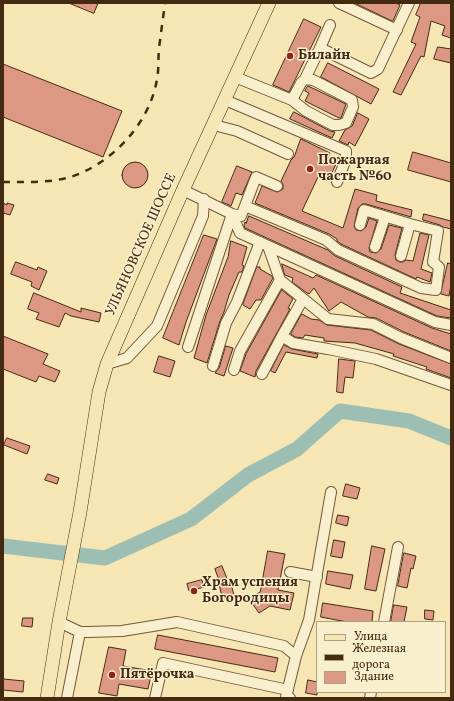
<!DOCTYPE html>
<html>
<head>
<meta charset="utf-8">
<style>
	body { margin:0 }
	#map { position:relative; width:454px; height:701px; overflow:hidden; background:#f5e6b4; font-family:Vollkorn,serif }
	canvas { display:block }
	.frame { position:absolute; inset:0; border:4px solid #452a12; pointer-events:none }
	.legend { position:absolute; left:316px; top:621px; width:130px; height:72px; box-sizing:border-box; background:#f8efce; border:1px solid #b0a083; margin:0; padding:5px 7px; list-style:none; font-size:12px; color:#452a12 }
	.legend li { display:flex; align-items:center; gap:8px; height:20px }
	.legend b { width:20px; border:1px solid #b0a083 }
</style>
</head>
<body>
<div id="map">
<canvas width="454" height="701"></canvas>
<div class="frame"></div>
<ul class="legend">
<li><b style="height:5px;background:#f5e6b4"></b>Улица</li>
<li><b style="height:5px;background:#452a12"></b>Железная дорога</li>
<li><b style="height:11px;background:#dd9883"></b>Здание</li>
</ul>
</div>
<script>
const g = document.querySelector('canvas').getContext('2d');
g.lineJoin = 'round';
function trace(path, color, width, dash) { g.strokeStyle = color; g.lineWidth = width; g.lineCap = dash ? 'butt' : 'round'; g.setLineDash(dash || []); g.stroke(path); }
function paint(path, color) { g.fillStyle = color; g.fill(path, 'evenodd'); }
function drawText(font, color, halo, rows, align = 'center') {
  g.font = font + ' Vollkorn,serif'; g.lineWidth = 3; g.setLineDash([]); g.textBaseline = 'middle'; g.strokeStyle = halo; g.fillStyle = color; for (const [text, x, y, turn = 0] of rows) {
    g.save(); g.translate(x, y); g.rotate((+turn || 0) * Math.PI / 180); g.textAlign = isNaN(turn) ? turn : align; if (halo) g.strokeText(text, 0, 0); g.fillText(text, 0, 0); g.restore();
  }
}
trace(new Path2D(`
	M3 546 105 558 191 519 248 475 297 449 340 411 409 421 451 438`), '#9dbeb2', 15);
const building = new Path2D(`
	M69 3H98L94 13Z
	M355 3H396L400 5 393 21Z
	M421 3H451V38L442 35 445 26 431 21 424 57 421 56 401 95 393 92 416 44 411 42 420 17 416 15Z
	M304 19 321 27 289 92 273 85Z
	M438 47 451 49V63L434 59Z
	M328 63 379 89 371 104 321 77Z
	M3 64 122 111 103 157 3 117Z
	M308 86 346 104 341 118H339L305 101 309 93 305 91Z
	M294 112 330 131 335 132 332 138 290 119Z
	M358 113 369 119 355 146 349 142 348 145 339 141 345 130 352 126Z
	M301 139 330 153 328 158 337 162 328 181 318 177 302 211 343 228 355 189 377 195 376 201 412 210 411 217 366 204H362L358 208 354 226 356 230 361 231 366 227 369 218 377 221 369 248 370 252 376 253 381 249 389 225 402 228 395 255 396 260 400 262H403L406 260 413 261 420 233 429 235 421 269 432 273 430 282 417 277 416 279 341 244 337 241V239L329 234 255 203 262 186 277 192 283 189V185L281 181 291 160 294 157Z
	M413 152 451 163V182L408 170Z
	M122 175a13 13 0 1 1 26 0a13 13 0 1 1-26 0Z
	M237 166 252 172 242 195 236 193 231 206 222 202Z
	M3 203 7 205V203L14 205 10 215 3 213Z
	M424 214 451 221V229L443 227 440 225 423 220Z
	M249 216 328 250 335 256 402 287 400 293 451 310V318L437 316 245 228 244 225 245 222 246 223Z
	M204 235 217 239 186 322 179 345 163 338Z
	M231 241 247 247 242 265 244 266 242 272H239L229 295 224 312 220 321 207 363 194 358 206 315 228 257Z
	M16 262 37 270 38 267 47 271 39 290 31 286 32 282 11 274Z
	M448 263 451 264V285L449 296 441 294Z
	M282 264 313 278 316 275 432 328 451 334V351L404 332 376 318 368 317 341 302 329 311 314 288 309 294 307 293 292 282 293 278 285 275Z
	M257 267H260V269L272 276 273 278 261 300H256L250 309 243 305Z
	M282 290 293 299 288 308 290 309 256 371 255 377 240 371 246 354Z
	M34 293 81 312V308L101 313 99 322 71 316 65 313 59 327 36 319 39 313 28 309Z
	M302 314 311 319 319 320 327 325 371 330 399 344 451 364V378L426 369 427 367 393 356 394 354 355 343 324 341V338L305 335 303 338 295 337 291 334Z
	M3 336 48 354 43 364 60 371 55 382 39 376 36 382 3 369Z
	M284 345 292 349 318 354 317 358 286 352 275 373 271 371Z
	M226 346 233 348 224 376 215 373 219 368Z
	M159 356 175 361 170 377 154 372Z
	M339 359 355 361 353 378 345 377 343 393 337 392Z
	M7 438 30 446 27 454 4 445Z
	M48 474 59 478 57 484 45 480Z
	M346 484 360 488 357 499 343 496Z
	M338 515 349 517 347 526 336 523Z
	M334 540 345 542 342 558 331 556Z
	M372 546 385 549 376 591 365 589Z
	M268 551 285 554 278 590 294 593 290 610 270 606 259 613 249 599 260 592Z
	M404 553 416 556 413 569 411 568 407 588 398 586Z
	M222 566 228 581H230L235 598 223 601 219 584 220 583 215 569Z
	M328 571 353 575 350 589 326 584Z
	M202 580 204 587 189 591 187 584Z
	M323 603 373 611 372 622H347L321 617Z
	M394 605 407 607 404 622H391Z
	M425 610 434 611 433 620 425 619Z
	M23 618H33L32 627 22 626Z
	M158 635 278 658 275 672 155 649Z
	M109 647 126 650 123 666 152 671 148 689 119 684 117 696 99 693Z
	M3 679 24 681 23 692 3 690Z
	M308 680 317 682V695L306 693Z`);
paint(building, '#dd9883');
trace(building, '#452a12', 1);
const minor = new Path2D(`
	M339 3 397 30
	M320 48 330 25
	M235 77 292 100 306 111 333 125H339L346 123 353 107 352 100 313 80 305 79 301 83 292 100
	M305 79 320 48 371 73 378 69 409 3
	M225 100 346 151V159L337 182
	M214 125 237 131 288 154
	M183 190 232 214 240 233 435 322 451 325
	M245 206 256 177 277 186
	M268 246 280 280 328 319 373 324 401 338 451 358
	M375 247 385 217
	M401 256 410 224
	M303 299 282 336 293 343 328 349 376 359 451 385
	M188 347 232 214 241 216 245 206 326 240 338 250 421 288 436 290 439 267 433 262 438 231 410 224 364 210 360 225
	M107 364 127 358 157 326 203 216 204 199
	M213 366 226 323 237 302 260 242
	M234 370 240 351 280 280
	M262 374 282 336
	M290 572 317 577
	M59 622 80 632H88L122 631 177 622 284 646 296 656 286 697 290 698
	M384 622 398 547
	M296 656 309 620 331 492
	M67 698 80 632
	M155 698 163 663 288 690
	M370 698 371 692`);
const major = new Path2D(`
	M47 698 59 622 80 512 99 392 107 364 183 190 269 3`);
trace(minor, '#71593a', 12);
trace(major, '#452a12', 14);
trace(minor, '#f8efce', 10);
trace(major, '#f5e6b4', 13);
trace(new Path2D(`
	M3 182C24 182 46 183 67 178 110 166 150 124 157 79 159 69 158 59 159 48 161 33 163 18 165 3`), '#452a12', 2.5, [7, 7]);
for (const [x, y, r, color] of [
	[290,56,4,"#8f2418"],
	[310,169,4,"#8f2418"],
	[194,591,4,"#8f2418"],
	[112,675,4,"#8f2418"]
]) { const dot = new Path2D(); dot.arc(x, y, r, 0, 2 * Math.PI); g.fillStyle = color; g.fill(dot); trace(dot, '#f8efce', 1.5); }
drawText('bold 14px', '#452a12', '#f8efce', [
	["Билайн",298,56],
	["Пожарная",318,161],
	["часть №60",318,177],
	["Храм успения",202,583],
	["Богородицы",202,599],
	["Пятёрочка",120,675]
], 'left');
drawText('14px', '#452a12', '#f8efce', [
	["УЛЬЯНОВСКОЕ ШОССЕ",142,245,-66]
]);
</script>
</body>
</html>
